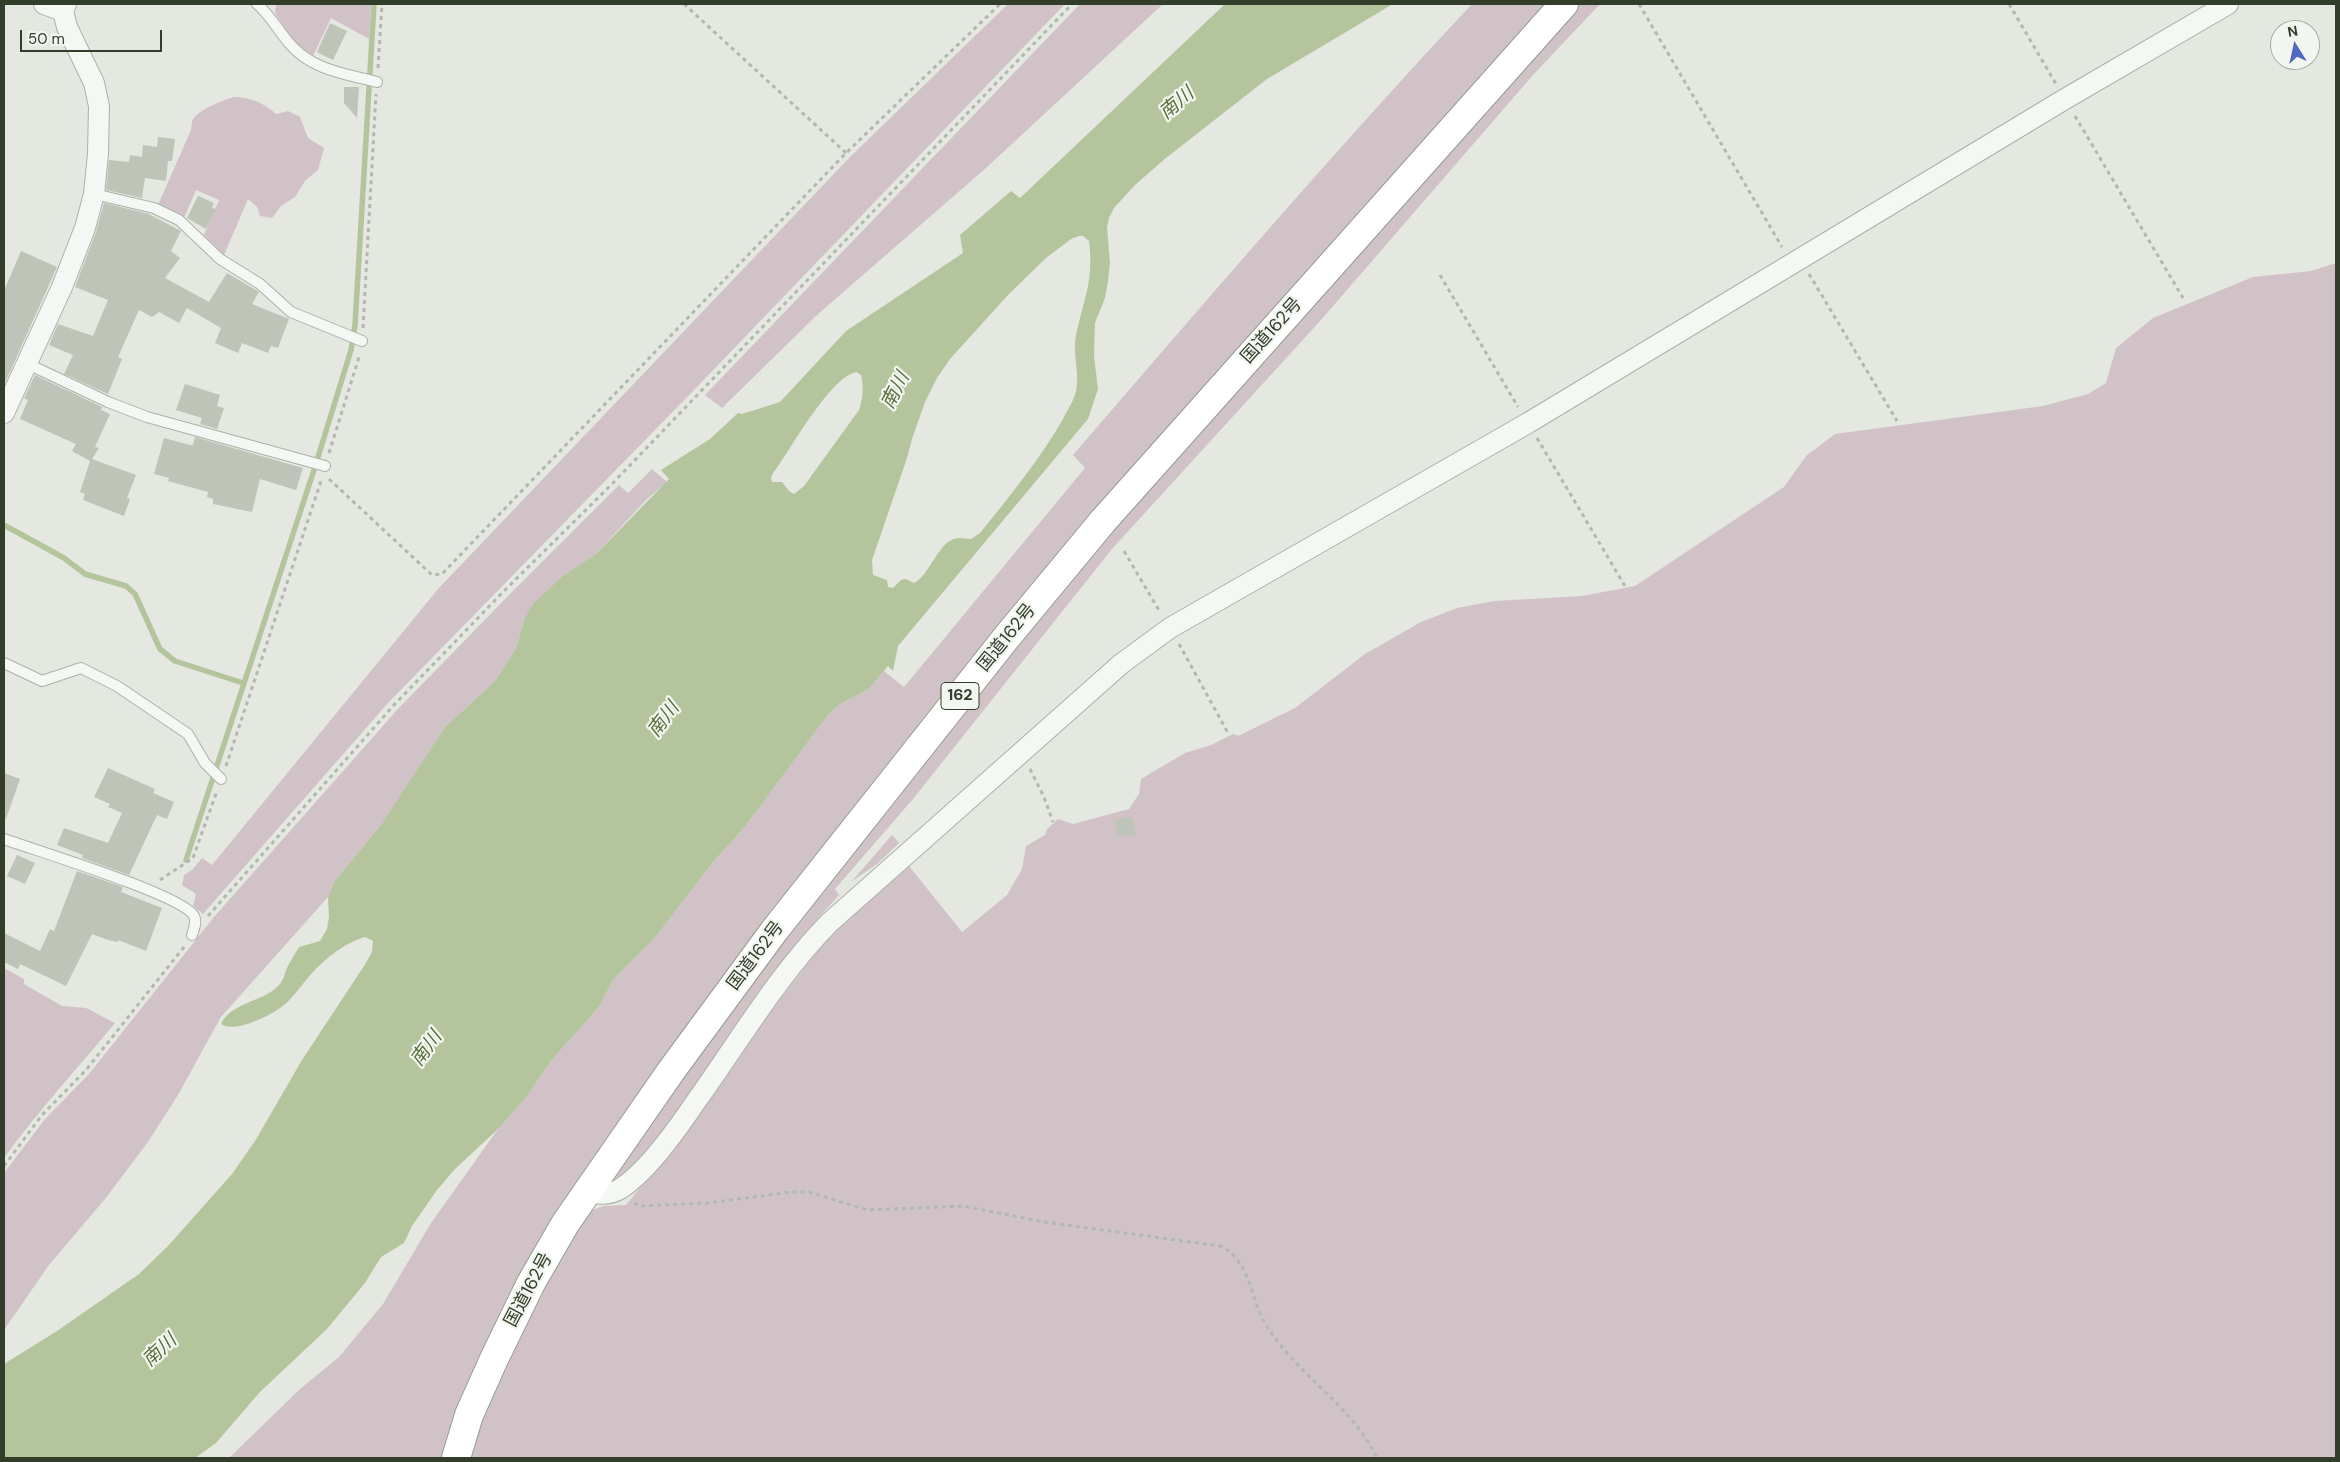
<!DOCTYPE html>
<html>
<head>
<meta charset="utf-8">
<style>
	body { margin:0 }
	#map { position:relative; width:2340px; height:1462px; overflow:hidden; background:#e4e8e0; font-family:"DM Sans",sans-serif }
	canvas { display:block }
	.frame { position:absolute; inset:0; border:5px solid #333e2a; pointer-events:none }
	.north { position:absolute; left:2270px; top:20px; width:50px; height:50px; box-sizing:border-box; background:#f3f6f0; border:1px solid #a6aca1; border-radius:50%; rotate:350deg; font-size:14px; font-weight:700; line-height:20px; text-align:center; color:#333e2a }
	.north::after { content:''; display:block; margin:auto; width:18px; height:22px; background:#4f69c3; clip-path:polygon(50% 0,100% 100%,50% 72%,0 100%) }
	.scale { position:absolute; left:20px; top:30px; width:142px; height:22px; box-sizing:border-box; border:2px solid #333e2a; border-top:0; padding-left:6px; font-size:15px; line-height:18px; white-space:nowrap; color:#333e2a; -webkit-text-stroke:4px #f3f6f0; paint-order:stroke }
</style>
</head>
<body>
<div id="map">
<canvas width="2340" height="1462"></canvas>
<div class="frame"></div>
<div class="north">N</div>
<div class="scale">50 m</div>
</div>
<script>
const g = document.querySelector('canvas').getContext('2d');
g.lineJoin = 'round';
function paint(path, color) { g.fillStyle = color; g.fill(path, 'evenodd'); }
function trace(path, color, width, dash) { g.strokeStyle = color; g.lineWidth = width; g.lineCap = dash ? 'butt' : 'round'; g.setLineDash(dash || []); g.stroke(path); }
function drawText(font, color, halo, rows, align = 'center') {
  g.font = font + ' "DM Sans","Noto Sans JP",sans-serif'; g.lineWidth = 4.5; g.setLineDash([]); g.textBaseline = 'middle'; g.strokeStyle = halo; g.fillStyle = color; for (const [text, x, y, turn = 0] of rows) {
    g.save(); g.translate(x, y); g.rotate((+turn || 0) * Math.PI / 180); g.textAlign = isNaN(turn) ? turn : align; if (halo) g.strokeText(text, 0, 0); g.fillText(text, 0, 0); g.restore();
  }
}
paint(new Path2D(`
	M276 4H371L369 39 331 18 313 56 296 45 275 13Z
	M1008 4H1065L694 390 388 703 203 914 193 906 196 894 182 885 184 875 192 870 202 858 212 865 438 589 850 157Z
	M1080 4H1163L986 168 817 315 722 408 705 395Z
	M1472 4H1551L662 1063 446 1458H229L300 1389 339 1357 383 1304 431 1223 498 1129 525 1099 551 1061 599 1007 613 980 654 939 713 862 744 828 828 715 839 705 870 688 884 671 904 687 1085 468 1073 455C1204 303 1335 150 1472 4Z
	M1577 4H1600L1533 75 1321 320 1112 549 913 799 835 889 839 895 804 934 673 1123 643 1157 618 1177 612 1179 614 1167 820 888 1109 529Z
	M234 97C250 97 264 103 276 114L288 111 300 117 308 138 324 148 318 170 305 181 295 197 281 206 272 218 260 216 257 207 248 199 224 255 204 235 219 200 196 190 184 218 158 205 191 130C192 126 191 121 194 118 199 110 225 99 234 97Z
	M2336 263V1458H465L538 1290 590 1211 603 1206 626 1205 687 1130 756 1030 829 936 909 866 962 932 1007 895 1022 869 1026 846 1045 835 1047 829 1058 819 1073 824 1129 809 1139 794 1141 779 1185 753 1211 745 1233 734 1238 736 1295 708 1365 654 1421 622 1457 608 1494 601 1582 596 1635 586 1784 487 1806 456 1835 434 2043 406 2088 394 2106 383 2116 348 2153 318 2253 277 2311 271Z
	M652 469 667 482 646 500 596 554 582 564 524 620 516 648 495 681 445 727 405 791 383 822 334 882 328 897 221 1017 178 1095 148 1142 105 1199 49 1265 4 1330V1173L45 1119 89 1074 214 917 397 710 507 597 619 485 628 493Z
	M892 835 899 843 877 864 852 881Z
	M4 968 24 979V984L62 1006 86 1008 115 1023C78 1068 38 1111 4 1158Z`), '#d1c2c7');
paint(new Path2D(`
	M1225 4H1393L1267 79 1166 158 1135 185 1114 208 1109 218 1107 227 1110 263 1108 281 1105 298 1095 323 1094 356 1098 389 1088 419 898 646 893 671 888 666 870 688 839 705 828 715 744 828 713 862 654 939 613 980 599 1007 551 1061 525 1099 498 1129 455 1169 437 1190 412 1226 404 1243 381 1257 365 1283 327 1329 260 1392 216 1443 195 1458H4V1364L57 1331 139 1274 168 1246 232 1174 255 1141 302 1060 364 966 372 952 373 941 365 937C343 943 321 962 307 979 299 988 293 998 284 1005 272 1015 235 1034 221 1024 231 1002 264 1002 279 985 284 980 284 974 287 968 290 961 295 954 299 947L320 941 327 929 329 917 328 897 334 882 383 822 445 727 495 681 516 648 524 620 533 604 563 576 596 554 669 479 661 470 710 439 738 413 742 414 780 402 846 331 963 253 960 235 1011 191 1020 198ZM1079 236H1083L1089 241C1094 281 1084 298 1076 335 1072 353 1080 372 1076 391 1074 401 1067 410 1063 419 1040 459 1009 497 980 533L971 539C967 539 963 538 959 538 939 538 930 576 914 583L906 579 901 580 893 588 888 587 887 580 873 575 872 560 906 461 913 436 925 402 937 378 950 359 1008 295 1046 258 1071 239ZM856 372 861 375C864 387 863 398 859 410L804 486 794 494 789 491 782 482H772L771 479 772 475C790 451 829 378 856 372Z`), '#b4c59e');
trace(new Path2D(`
	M4 525 64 558 85 574 126 586 135 594 160 649 175 661 243 683
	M186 860 314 470 351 350 355 325 374 4`), '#b4c59e', 5.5);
paint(new Path2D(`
	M330 23 347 31 333 60 317 52Z
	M344 87H359L357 118 344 103Z
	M158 137 175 139 172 161H168L166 181 145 178 142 198 106 190 109 160 129 162 130 155 142 157 143 145 157 147Z
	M198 196 214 203 212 208 216 209 206 229 187 218Z
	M104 203 149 214 181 231 171 251 180 258 165 278 209 302 227 273 256 290 259 292 252 304 289 319 278 348 271 346 268 353 242 343 238 353 215 343 221 328 187 308 179 323 159 312 152 317 139 310 118 357 122 359 108 394 64 374 73 355 49 345 58 324 93 336 108 300 75 287 96 232Z
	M21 251 57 267 4 385V291Z
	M35 375 102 407 101 410 110 414 95 447 99 448 92 459 136 475 127 498 130 499 124 516 83 500 85 494 80 492 90 461 72 451 76 444 20 419 28 400 24 398Z
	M185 384 220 395 217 406 224 408 217 429 200 424 202 418 176 410Z
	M195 437 303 468 296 490 260 479 252 512 213 504V499L207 497 208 492 168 481 169 478 154 474 164 438 190 445H193Z
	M108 768 155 789 153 793 174 802 167 819 157 815 129 875 82 858 83 855 57 845 64 828 108 843 122 813 108 807 110 804 94 797Z
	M4 773 20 779 6 819H4Z
	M1133 817 1135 835 1117 837 1115 819Z
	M17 855 35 863 25 884 7 876Z
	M77 871 123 887 121 892 162 908 146 951 118 940V942L108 940 92 934 66 986 20 964 18 969 4 962V933L40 951 50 929 54 931Z`), '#bec4b8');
const service = new Path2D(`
	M257 4C270 15 278 30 289 43 311 70 346 74 377 82
	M94 194 154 208 179 220 220 259 260 284 291 312 362 341
	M28 364 108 402 147 417 325 466
	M4 663 42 681 81 668 117 686 188 734 205 763 221 779
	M4 839C34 850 183 895 194 916 197 922 194 929 192 935`);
const minor = new Path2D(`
	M44 4 63 11
	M4 413 62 287 85 228 94 194 98 154 99 106 94 83 67 27 63 11 66 4
	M587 1191C597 1195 610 1195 620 1189 648 1171 678 1128 697 1100 739 1041 779 974 829 923L1121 664 1170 628 1528 423 2065 99 2228 4`);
const trunk = new Path2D(`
	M456 1458 469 1415 494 1359 531 1283 565 1224 671 1071 774 931 1006 638 1103 521 1564 4`);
trace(service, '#abb2a6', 12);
trace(minor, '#abb2a6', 22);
trace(trunk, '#929e89', 30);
trace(new Path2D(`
	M684 4 846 153
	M1639 4 1782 247
	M2009 4 2056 84
	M378 68 382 4
	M2075 116 2183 298
	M1809 274 1897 421
	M1440 275 1518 407
	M363 328 376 94
	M1537 438 1625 586
	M329 453 360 354
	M329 479 432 575 442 574 846 153 1000 4
	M1124 551 1160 612
	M1179 644 1228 733
	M226 766 322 478
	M1030 769 1044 797 1053 822
	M160 880 193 858 217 791
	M208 916 393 706 503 592 612 484 1072 4
	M4 1166 42 1115 86 1070 184 947
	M634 1203 640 1206 707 1203 791 1192H809L867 1210 963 1206 1044 1222 1220 1246C1250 1259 1250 1298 1265 1323 1295 1374 1352 1405 1377 1458`), '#b2b8af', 3, [4, 4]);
trace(service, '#f4f7f3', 10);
trace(minor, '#f4f7f3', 20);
trace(trunk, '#fff', 28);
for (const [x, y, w] of [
	[960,696,38]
]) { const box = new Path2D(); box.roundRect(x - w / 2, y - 13.5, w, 27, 4); g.fillStyle = '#f3f6f0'; g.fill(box); trace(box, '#333e2a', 1); }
drawText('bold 16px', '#333e2a', null, [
	["162",960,696]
]);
drawText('18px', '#333e2a', '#f3f6f0', [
	["国道162号",1272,331,-48],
	["国道162号",1007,638,-51],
	["国道162号",756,956,-53],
	["国道162号",529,1290,-62]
]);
drawText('italic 19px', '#546f38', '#f3f6f0', [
	["南川",1177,104,-40],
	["南川",896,391,-63],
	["南川",664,720,-53],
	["南川",427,1049,-54],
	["南川",160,1351,-43]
]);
</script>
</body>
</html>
